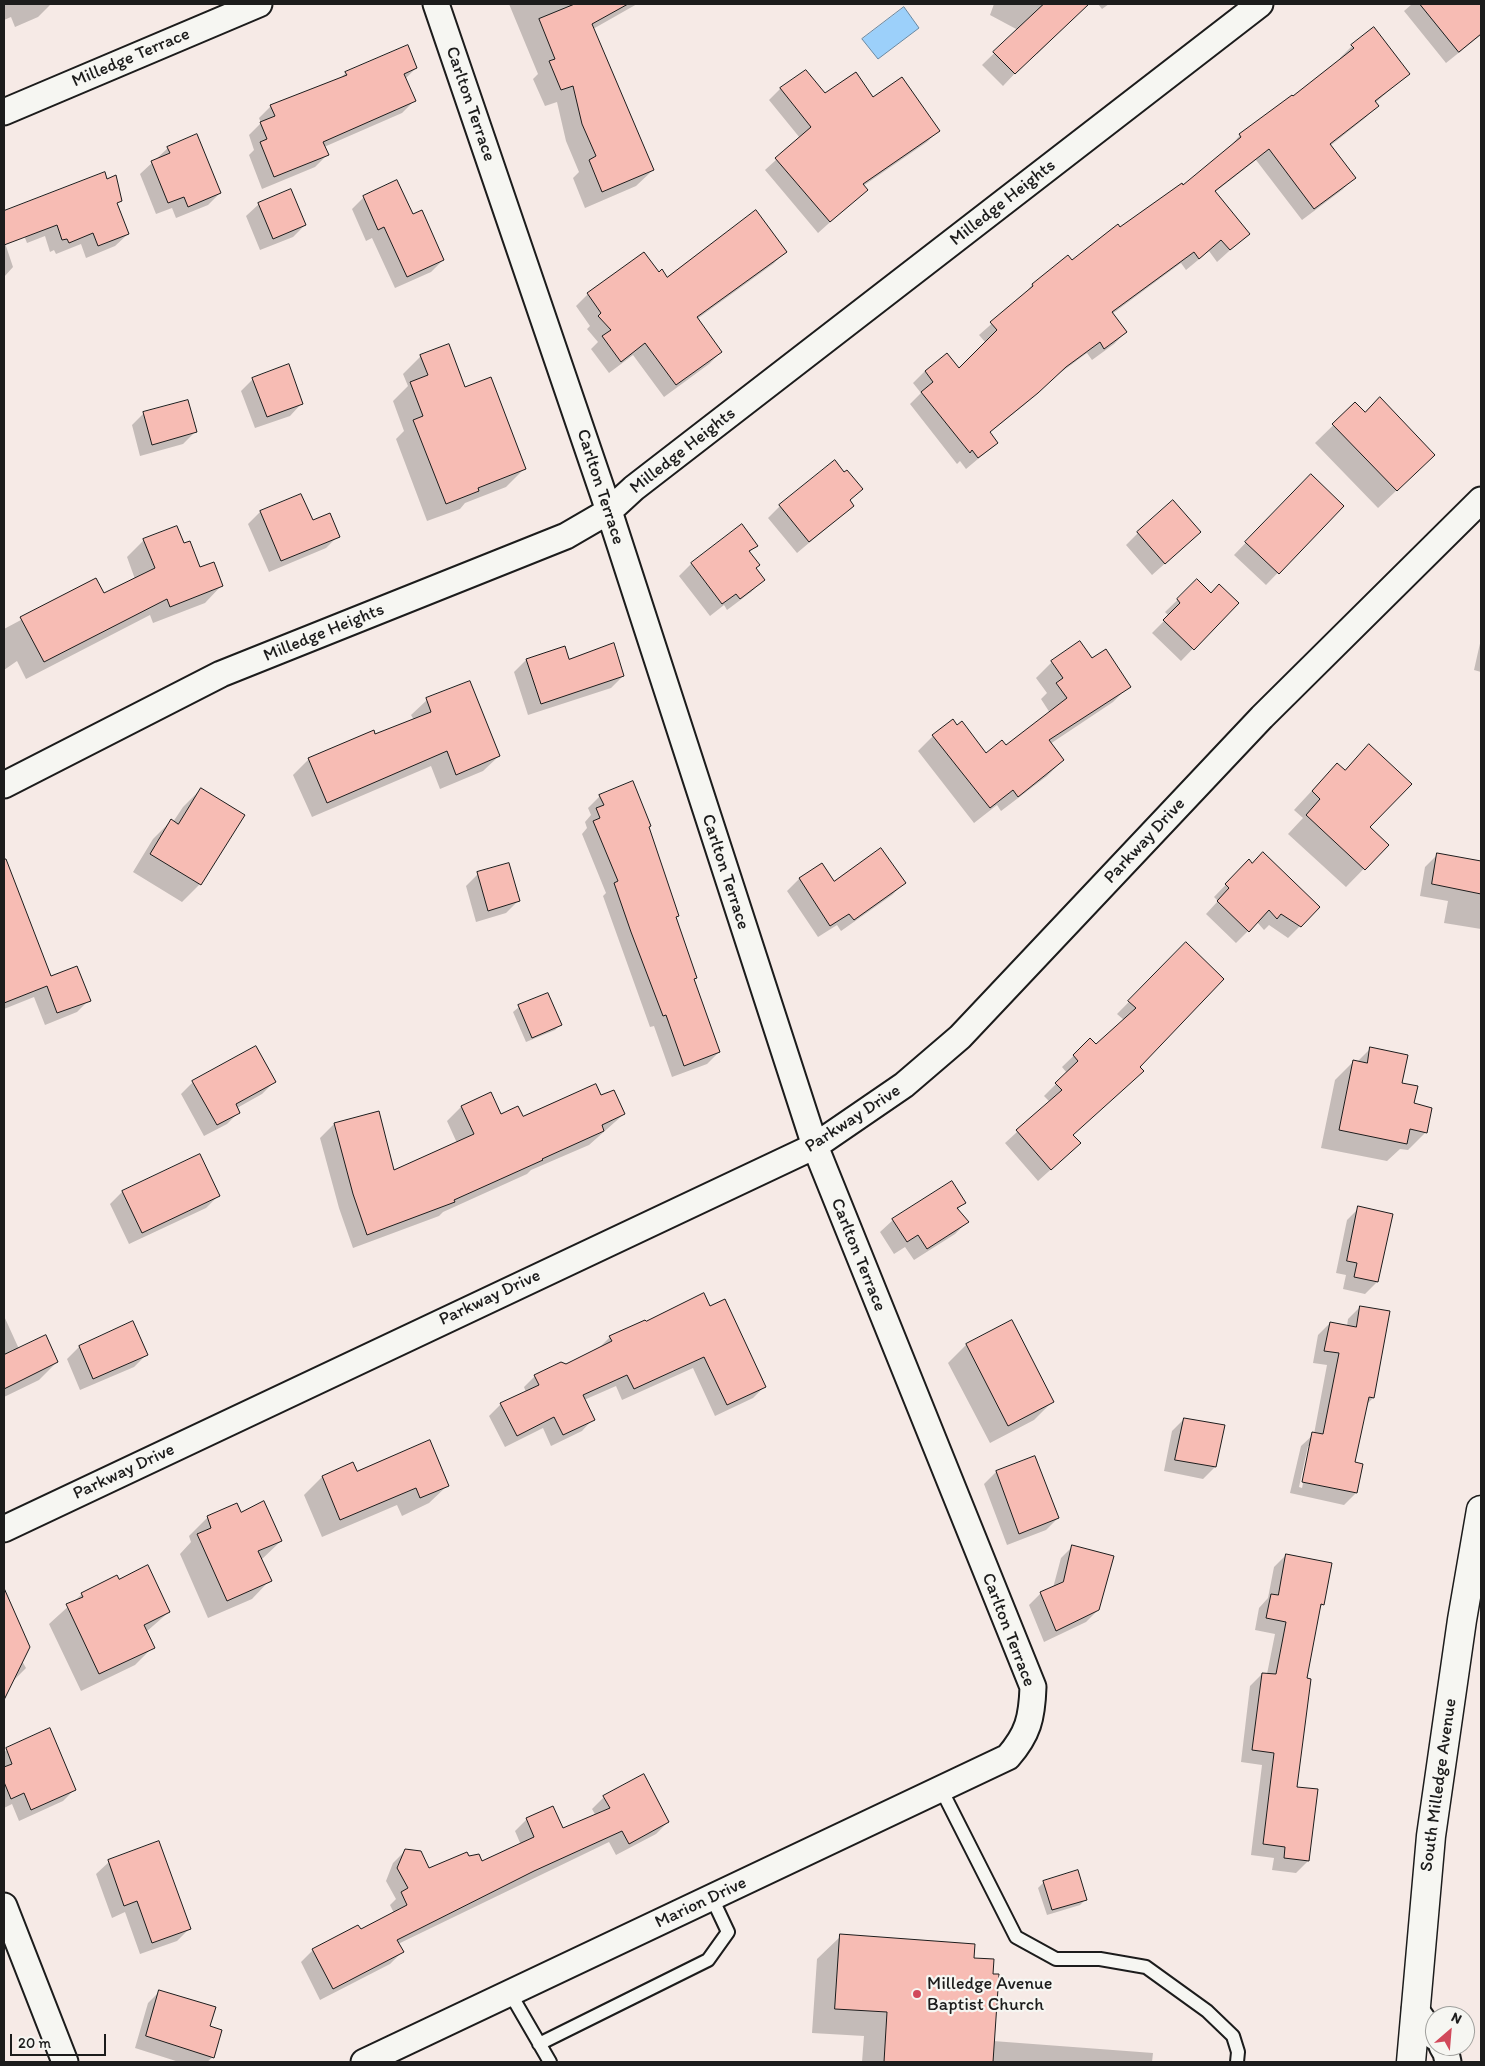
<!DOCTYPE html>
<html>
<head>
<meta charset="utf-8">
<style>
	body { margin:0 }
	#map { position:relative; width:1485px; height:2066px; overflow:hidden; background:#f6eae6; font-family:Itim,sans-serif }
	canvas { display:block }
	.frame { position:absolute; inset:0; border:5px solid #1c1c1c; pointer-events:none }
	.north { position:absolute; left:1425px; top:2006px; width:50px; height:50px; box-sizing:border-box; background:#f6f6f2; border:1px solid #9f9f9c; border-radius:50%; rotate:27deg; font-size:14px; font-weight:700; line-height:20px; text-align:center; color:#1c1c1c }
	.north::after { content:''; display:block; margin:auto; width:18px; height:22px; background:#d1495b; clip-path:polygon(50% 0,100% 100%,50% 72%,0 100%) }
	.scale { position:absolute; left:10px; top:2034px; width:96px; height:22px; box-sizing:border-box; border:2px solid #1c1c1c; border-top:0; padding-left:6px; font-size:15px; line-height:18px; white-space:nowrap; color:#1c1c1c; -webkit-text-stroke:4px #f6f6f2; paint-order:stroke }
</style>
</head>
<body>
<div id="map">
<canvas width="1485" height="2066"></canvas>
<div class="frame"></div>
<div class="north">N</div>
<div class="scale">20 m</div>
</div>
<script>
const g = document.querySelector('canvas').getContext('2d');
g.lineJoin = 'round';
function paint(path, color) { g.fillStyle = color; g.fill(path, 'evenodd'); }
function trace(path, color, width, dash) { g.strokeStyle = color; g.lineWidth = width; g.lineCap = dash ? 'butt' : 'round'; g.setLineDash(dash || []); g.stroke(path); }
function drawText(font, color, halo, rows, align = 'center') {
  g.font = font + ' Itim,sans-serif'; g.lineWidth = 4.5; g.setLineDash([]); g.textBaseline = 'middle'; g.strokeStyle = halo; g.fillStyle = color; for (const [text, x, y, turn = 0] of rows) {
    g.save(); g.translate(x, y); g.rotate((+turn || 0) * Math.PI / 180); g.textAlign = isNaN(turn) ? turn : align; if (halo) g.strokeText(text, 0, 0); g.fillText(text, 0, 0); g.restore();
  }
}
const water = new Path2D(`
	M904 7 919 28 878 59 862 39Z`);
paint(water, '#9cd0fa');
trace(water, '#6988a1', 1);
paint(new Path2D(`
	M4 4H50V5L38 17 15 27 11 17 4 20Z
	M509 4H637L593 29 653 170 636 186 585 208 573 178 579 172 566 141 557 102 545 106 533 79 538 74Z
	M994 4H1088L1037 54 1035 52 1003 86 982 65 1018 30 990 15Z
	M1098 4H1109L1102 9Z
	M1412 4H1480L1481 35 1446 63 1404 11Z
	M1352 46 1408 74 1375 103 1377 106 1365 118 1330 146 1354 178 1342 190 1302 220 1256 160 1215 192 1249 233 1217 262 1209 251 1186 270 1181 263 1112 314 1126 332 1114 344 1092 360 1087 353 1052 379 1024 405 989 433 997 443 966 469 960 461 957 464 910 404 921 393 913 383 925 371 958 370 986 343 979 335 1021 298 1032 285 1072 262 1183 186 1229 148 1240 135 1293 98 1341 59 1340 58Z
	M416 68 405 79 414 101 402 113 324 147 327 155 315 167 262 189 249 155 254 150 249 135 261 123 259 118 271 106 339 79 346 73Z
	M806 71 825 94 873 99 938 131 927 142 863 186 866 190 818 233 765 170 800 138 769 100 780 89Z
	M168 148 220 193 208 205 176 218 172 208 156 214 140 174Z
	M107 180 120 200 116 204 128 234 115 246 86 258 81 244 56 254 54 250 50 252 45 236 27 243 16 215Z
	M364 197 443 260 431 272 395 288 372 238 366 241 352 209Z
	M259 204 305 225 293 237 260 250 246 216Z
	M4 240 13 267 4 277Z
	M785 252 773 264 697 319 721 352 709 364 664 397 633 355 609 373 591 349 598 342 587 329 590 326 576 306 588 294 658 274 667 279Z
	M421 356 465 389 524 469 506 487 465 503 460 509 427 521 396 439 404 431 393 401 408 386 403 374Z
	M253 379 302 403 290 416 255 428 241 391Z
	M1355 404 1415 473 1378 508 1315 443Z
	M144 413 195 432 183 444 140 456 132 425Z
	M844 474 861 489 849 501 853 506 797 553 768 518 780 506Z
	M1299 487 1342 506 1266 585 1234 555Z
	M260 512 312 522 338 536 326 548 269 572 248 524Z
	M1138 533 1187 544 1152 575 1126 545Z
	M144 540 183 544 199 569 222 585 205 603 153 623 150 615 26 679 17 661 4 670V629L96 580 104 595 135 579 127 557Z
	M756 545 749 553 754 569 763 580 751 592 727 610 724 605 710 616 679 576 691 564Z
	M1197 581 1211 595 1237 603 1181 661 1152 633 1169 616 1165 612Z
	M1481 639V672L1474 670Z
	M564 648 568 660 623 676 611 688 528 715 514 672 526 660Z
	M1052 662 1129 686 1113 702 1050 744 1063 760 1047 776 1001 811 997 805 974 823 918 751 933 736 986 754 1006 747 1050 713 1041 699 1047 693 1036 678Z
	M427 700 499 756 483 771 440 789 431 766 312 817 293 775 309 759 414 720 411 715Z
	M1319 783 1387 845 1346 887 1288 834 1303 818 1294 810Z
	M201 789 200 884 182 902 133 872 153 839 171 821 173 822 183 807Z
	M600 796 648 828 678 915 675 918 696 978 693 980 719 1052 707 1064 672 1077 654 1026 650 1027 603 896 606 893 582 834 587 828 585 822 591 815 588 808Z
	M1437 855 1481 863V929L1444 923 1448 901 1420 896 1425 867Z
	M822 865 834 883H904L892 895 841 931 837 925 818 937 787 891 799 879Z
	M1237 873 1319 907 1288 938 1269 925 1264 930 1257 922 1236 943 1206 914 1218 901 1214 897Z
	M478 874 518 901 506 913 476 922 466 886Z
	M19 896 51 978 89 1000 77 1012 45 1025 34 997 4 1009V902Z
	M1186 944 1072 1135 1067 1155 1038 1181 1005 1143 1050 1102 1044 1096 1067 1073 1062 1067 1090 1040 1096 1046 1124 1020 1117 1014Z
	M519 1007 560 1025 555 1030 526 1042 513 1012Z
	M1371 1048 1400 1084 1426 1132 1408 1150 1400 1149 1387 1161 1321 1148 1335 1080 1354 1061 1357 1062Z
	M193 1082H274L262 1094 237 1108 239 1112 227 1124 204 1136 181 1094Z
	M491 1094 501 1115 522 1118 600 1097 624 1114 589 1145 531 1170 527 1174 443 1212 439 1216 353 1248 339 1208 320 1138 334 1124 394 1172 457 1143 447 1121 461 1107Z
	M122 1192 218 1196 206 1208 129 1244 110 1204Z
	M964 1203 957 1210 967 1222 955 1234 914 1260 905 1247 894 1254 880 1232 893 1220Z
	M1359 1208 1377 1282 1365 1294 1343 1289 1346 1275 1336 1273 1347 1220Z
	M709 1307 765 1386 753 1398 715 1416 693 1368 622 1400 616 1386 584 1400 593 1419 582 1431 551 1446 543 1428 505 1447 489 1416 501 1404 526 1392 524 1387 535 1376 566 1365 598 1349 610 1337 646 1323Z
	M1360 1307 1373 1398 1366 1405 1353 1463 1356 1493 1344 1505 1290 1493 1301 1446 1314 1434 1327 1365 1313 1363 1318 1335 1330 1323 1347 1326 1348 1319ZM1308 1446H1311L1302 1488 1299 1487Z
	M4 1316 19 1349 57 1362 39 1380 4 1397Z
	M1011 1322 1052 1402 1034 1420 990 1443 948 1363 966 1345Z
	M79 1347 146 1355 134 1367 80 1390 67 1359Z
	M1184 1419 1215 1467 1203 1479 1164 1471 1172 1431Z
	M1034 1458 1058 1518 1046 1530 1007 1545 984 1484 996 1472Z
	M352 1464 356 1473 448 1485 429 1503 402 1516 397 1505 322 1537 304 1495 322 1477Z
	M237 1505 241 1513 281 1541 261 1560 270 1580 252 1599 208 1618 180 1554 191 1542 189 1536 207 1518Z
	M1073 1546 1098 1610 1086 1622 1044 1642 1029 1605 1041 1593 1053 1588 1061 1558Z
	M1286 1555 1323 1604 1319 1609 1306 1680 1296 1788 1308 1861 1296 1873 1272 1870 1274 1858 1251 1855 1262 1765 1241 1762 1250 1686 1262 1674H1267L1275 1634 1255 1630 1259 1608 1268 1598 1274 1567Z
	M118 1581 169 1612 146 1632 153 1647 135 1665 81 1691 49 1624 82 1594Z
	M21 1629 22 1661 26 1668 14 1680 4 1685V1637Z
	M49 1730 75 1789 63 1801 19 1821 12 1804 4 1808V1752Z
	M604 1797 668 1822 656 1834 616 1855 609 1842 398 1944 402 1952 390 1964 320 2000 301 1962 313 1950 360 1931 394 1913 390 1905 396 1899 386 1881 393 1863 405 1851 429 1869 468 1857 482 1862 521 1845 515 1831 527 1819 562 1830 596 1816 592 1809Z
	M109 1862 189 1929 177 1941 140 1954 125 1912 112 1918 96 1874Z
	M1044 1882 1085 1900 1080 1905 1047 1915 1038 1888Z
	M841 1936 973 1959 993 2041 1153 2053 1152 2062H862L864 2036 812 2033 817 1959Z
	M160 1991 213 2057 207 2062H179L135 2048 148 2003Z`), '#0003');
const building = new Path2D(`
	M575 4H628L592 24 654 170 602 192 589 160 596 156 582 124 573 86 561 90 549 61 555 59 539 19Z
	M1044 4H1089L1015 74 993 52Z
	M1420 4H1481V34L1459 52Z
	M1374 27 1410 74 1375 101 1379 106 1330 144 1356 178 1314 209 1269 149 1215 191 1250 234 1230 250 1221 240 1199 259 1194 252 1112 312 1127 332 1104 349 1100 342 1066 367 1038 393 990 432 998 443 978 458 972 450 970 453 921 392 933 382 925 371 947 353 959 368 997 330 990 322 1033 286 1032 284 1068 255 1072 260 1118 224 1120 227 1182 183 1183 185 1241 137 1239 134 1292 95 1293 96 1354 48 1351 45Z
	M408 45 417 68 404 74 416 101 323 142 329 155 274 177 260 142 267 139 260 122 275 116 270 105 347 75 345 72Z
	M806 70 825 93 856 72 873 97 902 77 940 131 863 184 868 190 830 222 775 158 811 127 780 88Z
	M197 134 221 193 188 207 184 197 168 203 151 161 170 153 167 147Z
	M105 172 107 179 116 175 122 201 117 203 129 234 98 246 93 233 69 243 67 239 62 240 57 225 4 245V211Z
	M397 180 413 214 422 210 444 260 407 277 384 227 378 230 363 196Z
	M291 189 306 225 273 239 258 203Z
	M756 210 787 252 697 317 722 352 676 385 645 343 621 362 602 336 611 330 598 316 601 313 587 293 644 252 659 272 662 269 667 277Z
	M449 344 465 387 491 377 526 469 478 488 479 491 446 504 413 420 423 416 410 382 428 375 420 355Z
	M289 364 303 404 267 417 252 378Z
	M1380 397 1435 455 1397 491 1332 424 1355 402 1365 412Z
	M188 400 197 432 152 445 143 412Z
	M835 460 844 472 847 470 863 489 850 500 854 506 809 542 779 505Z
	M1311 474 1344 506 1279 574 1245 542Z
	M301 494 313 520 330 513 340 537 281 561 260 511Z
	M1173 500 1201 532 1165 564 1137 532Z
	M742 524 758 546 749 551 760 565 756 568 765 580 740 599 736 594 722 604 691 563Z
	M177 526 184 543 190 541 200 567 214 562 223 586 170 607 167 599 44 662 20 617 96 578 104 593 155 568 143 539Z
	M1197 579 1211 593 1219 584 1239 603 1194 650 1163 620 1180 603 1177 599Z
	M1080 641 1092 658 1106 649 1131 687 1049 740 1064 760 1018 797 1013 790 990 808 932 735 953 719 957 725 962 721 986 753 1002 740 1006 745 1067 698 1056 683 1063 678 1051 661Z
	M614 643 624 676 541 704 526 659 565 646 569 659Z
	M470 681 500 756 456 775 447 751 327 803 308 758 374 730 375 734 431 712 426 698Z
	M1369 744 1412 784 1370 827 1389 845 1365 870 1306 815 1320 799 1312 791 1337 763 1345 770Z
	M633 781 651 826 649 827 679 916 676 917 697 978 694 979 720 1052 684 1066 666 1015 663 1016 631 932 614 883 618 881 593 821 600 818 596 808 604 805 599 795Z
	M201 788 245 815 201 885 150 854 171 819 178 824Z
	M881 848 906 883 854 920 849 914 830 926 799 878 822 863 834 881Z
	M1263 852 1320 907 1301 927 1281 914 1277 919 1269 910 1249 932 1217 901 1229 888 1225 884 1249 859 1252 863Z
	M1437 853 1481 861V894L1432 884Z
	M4 859H6L51 976 77 966 91 1001 57 1013 47 986 4 1003Z
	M509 863 520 901 488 911 477 872Z
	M1186 942 1224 979 1140 1067 1144 1071 1073 1135 1081 1143 1051 1170 1016 1130 1062 1090 1055 1083 1078 1061 1073 1055 1090 1038 1096 1044 1136 1008 1128 1001Z
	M548 993 562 1025 532 1038 518 1005Z
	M256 1046 276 1082 236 1104 240 1113 217 1125 192 1081Z
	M1370 1047 1408 1055 1402 1083 1418 1086 1414 1103 1432 1108 1427 1133 1410 1129 1407 1144 1339 1130 1353 1060 1367 1063Z
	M596 1084 601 1095 614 1090 625 1114 602 1125 604 1131 542 1159 543 1160 454 1200 455 1202 367 1235 353 1194 334 1123 379 1111 394 1170 474 1134 461 1106 491 1092 501 1114 518 1106 523 1116Z
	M200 1154 220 1196 142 1233 122 1191Z
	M952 1181 966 1203 957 1208 969 1222 927 1249 918 1235 907 1242 892 1219Z
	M1358 1206 1393 1214 1378 1282 1354 1277 1357 1263 1347 1261Z
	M704 1293 710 1306 725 1299 766 1387 727 1405 704 1357 634 1389 627 1375 583 1395 595 1420 563 1435 554 1417 517 1436 500 1403 539 1385 534 1375 561 1362 566 1364 612 1341 609 1336 645 1320 646 1321Z
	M1360 1306 1390 1311 1374 1398 1369 1397 1355 1462 1363 1464 1357 1493 1302 1482 1312 1432 1323 1434 1339 1353 1324 1351 1330 1322 1356 1327Z
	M1012 1320 1054 1402 1008 1426 966 1344Z
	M133 1321 148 1355 93 1379 79 1346Z
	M46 1335 58 1362 4 1389V1355Z
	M1184 1418 1225 1425 1216 1467 1175 1460Z
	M430 1440 449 1486 420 1498 416 1488 340 1520 322 1476 353 1462 357 1471Z
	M1035 1456 1059 1518 1019 1534 996 1471Z
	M264 1501 282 1541 258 1551 272 1581 227 1601 197 1534 211 1528 207 1516 237 1503 241 1512Z
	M1072 1545 1114 1556 1099 1610 1056 1631 1040 1592 1063 1582Z
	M1286 1554 1332 1563 1324 1605 1321 1604 1307 1678 1311 1679 1297 1787 1318 1789 1309 1861 1284 1858 1285 1847 1263 1844 1274 1753 1252 1750 1262 1673 1276 1674 1286 1622 1266 1618 1271 1594 1278 1595Z
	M148 1565 170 1612 144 1625 155 1648 99 1674 66 1604 83 1597 81 1593 117 1575 119 1579Z
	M4 1588 30 1647 4 1700Z
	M50 1728 76 1790 31 1810 24 1793 11 1799 4 1782V1767L12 1764 6 1748Z
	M644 1774 669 1822 629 1844 622 1831 534 1871 397 1940 404 1952 333 1989 312 1949 358 1925 361 1929 407 1905 401 1892 408 1888 397 1868 405 1849 421 1851 429 1868 467 1852 469 1856 479 1854 482 1861 534 1837 526 1818 553 1806 563 1828 610 1808 603 1796Z
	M159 1841 191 1929 152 1943 137 1901 124 1906 108 1860Z
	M1078 1870 1087 1900 1052 1910 1043 1881Z
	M840 1934 975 1944 974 1958 994 1959 993 1974H999L993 2062H884L887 2012 835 2009Z
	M159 1990 216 2007 210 2026 222 2030 214 2058 146 2036Z`);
paint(building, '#f7bcb4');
trace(building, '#1c1c1c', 1);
const service = new Path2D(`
	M941 1789 1016 1937 1056 1959H1100L1146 1967 1207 2011 1233 2036 1238 2052 1237 2062
	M510 1993 550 2062
	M539 2044 708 1960 728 1932 712 1898`);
const minor = new Path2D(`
	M4 112 259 4
	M4 785 221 674 566 536 609 511 634 488 1260 4
	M4 1529 815 1146 904 1085 960 1037 1262 717 1481 500
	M4 1906 65 2062
	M1415 2009 1435 2037
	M1442 2046 1446 2053 1448 2062
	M364 2062 1008 1757C1028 1734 1032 1718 1033 1687L815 1146 609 511 436 4`);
const secondary = new Path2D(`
	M1411 2062 1431 1836 1462 1620 1481 1510`);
trace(service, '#1c1c1c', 16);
trace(minor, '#1c1c1c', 29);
trace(secondary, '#1c1c1c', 31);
trace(service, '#f6f6f2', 12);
trace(minor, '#f6f6f2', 25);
trace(secondary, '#f6f6f2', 28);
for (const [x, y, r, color] of [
	[917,1994,5,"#d1495b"]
]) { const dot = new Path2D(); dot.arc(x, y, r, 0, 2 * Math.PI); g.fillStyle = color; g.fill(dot); trace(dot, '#f6f6f2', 2); }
drawText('18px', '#1c1c1c', '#f6f6f2', [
	["Milledge Terrace",131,58,-23],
	["Carlton Terrace",470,104,71],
	["Milledge Heights",1003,203,-38],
	["Milledge Heights",683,451,-38],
	["Carlton Terrace",600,487,72],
	["Milledge Heights",324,633,-22],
	["Parkway Drive",1145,841,-47],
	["Carlton Terrace",725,872,72],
	["Parkway Drive",853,1119,-33],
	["Carlton Terrace",858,1255,68],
	["Parkway Drive",490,1298,-25],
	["Parkway Drive",124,1472,-25],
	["Carlton Terrace",1008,1630,69],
	["South Milledge Avenue",1439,1785,-82],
	["Marion Drive",701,1903,-25]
]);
drawText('18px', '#1c1c1c', '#f6f6f2', [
	["Milledge Avenue",927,1984],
	["Baptist Church",927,2005]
], 'left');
</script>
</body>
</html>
